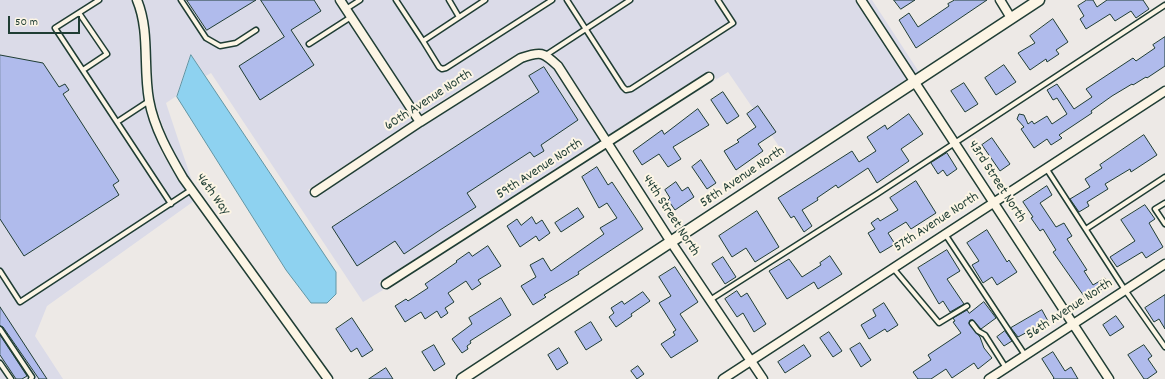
<!DOCTYPE html>
<html>
<head>
<meta charset="utf-8">
<style>
	body { margin:0 }
	#map { position:relative; width:1165px; height:379px; overflow:hidden; background:#ede9e6; font-family:Dekko,sans-serif }
	canvas { display:block }
	.scale { position:absolute; left:8px; top:16px; width:72px; height:18px; box-sizing:border-box; border:2px solid #1f3d34; border-top:0; padding-left:5px; font-size:12px; line-height:14px; white-space:nowrap; color:#1f3d34; -webkit-text-stroke:3px #fcf5e5; paint-order:stroke }
</style>
</head>
<body>
<div id="map">
<canvas width="1165" height="379"></canvas>
<div class="scale">50 m</div>
</div>
<script>
const g = document.querySelector('canvas').getContext('2d');
g.lineJoin = 'round';
function paint(path, color) { g.fillStyle = color; g.fill(path, 'evenodd'); }
function trace(path, color, width, dash) { g.strokeStyle = color; g.lineWidth = width; g.lineCap = dash ? 'butt' : 'round'; g.setLineDash(dash || []); g.stroke(path); }
function drawText(font, color, halo, rows, align = 'center') {
  g.font = font + ' Dekko,sans-serif'; g.lineWidth = 4; g.setLineDash([]); g.textBaseline = 'middle'; g.strokeStyle = halo; g.fillStyle = color; for (const [text, x, y, turn = 0] of rows) {
    g.save(); g.translate(x, y); g.rotate((+turn || 0) * Math.PI / 180); g.textAlign = isNaN(turn) ? turn : align; if (halo) g.strokeText(text, 0, 0); g.fillText(text, 0, 0); g.restore();
  }
}
paint(new Path2D(`
	M0 0H132L138 24 144 101 150 122 162 153 179 181 194 201 47 306 35 336 63 379H0Z
	M143 0H334L413 120 308 190 314 199 423 126 523 63 536 59 545 60 555 69 600 140 379 282 383 290 363 302 211 73 206 76 191 55 178 95 166 103 193 184 187 175 171 149 154 101 149 24Z
	M346 0H855L907 79 787 158 728 72 679 103 716 79 710 70 608 135 560 59 550 51 535 48 518 53 421 114Z
	M867 0H872L919 72 915 74Z`), '#dbdbe8');
const water = new Path2D(`
	M191 55 336 272V294L327 303H311L286 270 177 97Z`);
paint(water, '#8ed2f0');
trace(water, '#6296a5', 1);
const building = new Path2D(`
	M187 0H256L207 30Z
	M261 0H314L321 11 291 30 314 65 260 100 239 66 284 37Z
	M894 0H915L901 9Z
	M955 0H987L916 48 899 20 909 13 918 27 949 6 948 4Z
	M1087 0H1093L1097 7 1107 0H1143L1149 9 1136 18 1131 11 1115 21 1110 14 1086 29 1080 19 1084 16 1078 6Z
	M1053 19 1068 42 1056 50 1059 54 1047 62 1046 59 1030 70 1018 53 1035 43 1030 36Z
	M1165 37V66L1147 78 1146 77 1133 85 1132 84 1112 96 1091 111 1092 113 1059 135 1062 138 1051 145 1047 139 1034 148 1021 129 1024 127 1017 119 1019 114 1024 115 1028 124 1032 121 1034 124 1047 116 1052 124 1067 114 1057 98 1053 100 1047 90 1057 84 1074 109 1092 97 1086 89 1133 58 1136 61 1155 48 1153 45Z
	M0 55 43 63 59 87 65 84 69 90 63 94 119 181 113 185 119 195 24 256 0 219Z
	M1004 65 1016 82 996 95 985 78Z
	M544 67 578 120 541 145 544 151 534 157 530 152 467 193 476 207 440 230 404 254 395 241 357 266 332 227 539 92 529 76Z
	M964 83 978 104 965 112 951 91Z
	M723 92 739 116 727 124 711 100Z
	M758 106 776 132 758 144 763 151 736 170 724 151 739 142 737 140 756 127 747 114Z
	M698 109 709 125 673 147 681 159 668 167 659 154 642 165 633 151 662 130 664 134Z
	M909 114 923 134 901 149 909 161 877 183 868 168 838 188 836 185 817 198 818 200 802 210 812 226 804 232 794 216 791 218 778 198 852 151 859 162 876 151 867 137 885 125 887 129Z
	M1144 135 1157 155 1131 172 1130 169 1105 184 1108 189 1087 202 1089 206 1079 212 1070 199 1090 187 1085 179 1102 168 1100 165Z
	M992 138 1010 164 1000 171 982 145Z
	M947 153 957 169 947 176 943 170 938 174 931 163Z
	M701 160 716 183 707 189 692 167Z
	M597 167 608 185 612 182 643 229 578 272 579 274 544 295 546 297 533 305 521 286 536 277 530 265 543 258 551 271 604 234 600 228 617 218 607 203 599 208 582 177Z
	M916 181 936 213 911 229 906 222 888 233 895 244 880 253 868 233 875 229 871 223 878 218 880 221 898 210 890 198Z
	M676 182 682 191 688 187 694 197 675 210 668 200 670 198 665 190Z
	M1047 186 1052 195 1040 203 1056 227 1064 223 1072 236 1067 239 1087 270 1084 271 1093 285 1105 278 1109 285 1086 299 1053 252 1056 250 1043 229 1040 231 1031 218 1033 217 1023 202Z
	M1145 205 1155 219 1149 223 1163 247 1146 258 1142 252 1117 267 1110 257 1135 241 1121 220Z
	M578 208 584 217 561 232 555 223Z
	M757 211 779 247 755 262 746 248 732 257 719 236Z
	M532 217 536 224 542 220 550 233 539 241 536 236 520 247 507 226 517 219 521 225Z
	M987 230 1007 262 1009 260 1017 272 997 285 992 277 983 283 972 265 979 261 967 243Z
	M488 246 501 266 478 280 481 284 472 290 466 281 448 293 454 302 445 308 448 313 441 318 437 311 425 319 421 312 405 322 395 306 406 299 408 301 428 288 425 284 457 262 456 261 469 252 472 256Z
	M947 250 960 271 947 279 964 304 950 312 943 301 939 304 918 268Z
	M830 256 842 274 818 289 814 282 787 299 769 271 789 259 802 277 821 265 820 263Z
	M723 257 736 277 725 284 712 264Z
	M675 267 698 302 680 314 698 341 671 358 661 344 675 335 673 332 676 330 659 303 671 296 659 277Z
	M737 291 741 297 747 293 766 324 754 332 743 313 737 317 725 299Z
	M643 292 650 301 631 314 632 316 616 327 609 317 614 313 611 308 622 301 624 304Z
	M1165 295V329L1159 319 1154 322 1145 308Z
	M501 298 511 315 470 341 471 343 467 346 468 349 462 353 452 339 472 324 469 318Z
	M984 302 996 318 981 329 973 320H970L969 324 980 337 984 348 992 358 978 369 974 363 952 378 946 369 931 379H918L913 372 931 360 928 355 961 333 953 322 955 321 953 318 967 310 969 313Z
	M884 303 898 325 887 332 885 329 869 339 861 325 876 316 873 310Z
	M0 307 47 379H39L3 327 0 326Z
	M1042 310 1048 321 1018 337 1011 328Z
	M1116 316 1124 327 1110 336 1103 325Z
	M352 318 373 350 362 357 357 348 351 352 336 329Z
	M591 322 602 340 586 350 575 332Z
	M1005 331 1012 341 1004 346 997 337Z
	M829 332 842 351 833 357 820 338Z
	M0 335 27 376 22 379H16L0 355Z
	M860 343 871 360 861 367 850 349Z
	M434 345 445 364 434 371 422 352Z
	M804 345 811 356 785 373 778 362Z
	M1144 345 1152 356 1148 359 1157 372 1147 379H1144L1128 355Z
	M559 348 568 363 557 370 548 355Z
	M1053 352 1065 371 1071 367 1078 379H1053L1054 378 1042 359Z
	M638 366 644 374 637 379 631 371Z
	M386 368 393 379H369Z`);
paint(building, '#b0bbec');
trace(building, '#1f3d34', 1);
const service = new Path2D(`
	M99 0 55 28 171 204
	M181 0 206 38 220 46 236 43 256 30
	M396 0 423 41 485 0
	M449 0 459 17
	M567 0 623 87 626 90 631 89 733 23 718 0
	M346 9 360 0
	M79 13 107 54 83 70
	M423 41 439 67 442 69 446 68 552 0
	M309 44 351 17
	M546 55 630 0
	M117 122 149 101
	M1046 168 1125 290 1165 347
	M1165 203 1155 209 1165 224
	M1086 229 1165 177
	M945 234 1025 355
	M893 268 939 323 967 306
	M0 271 20 302 191 190
	M710 300 877 194 1165 5
	M972 323 978 331 985 335 1006 368
	M0 329 32 377 31 379
	M0 363 11 379`);
const minor = new Path2D(`
	M137 0C150 31 143 67 149 100 154 128 169 154 183 178L328 379
	M340 0 420 122
	M861 0 1109 379
	M1000 0 1011 18
	M315 192 420 122 521 58C541 51 543 52 558 66L671 242 763 379
	M386 284 709 77
	M723 379 1165 91
	M989 379 1165 264`);
const tertiary = new Path2D(`
	M462 379 1039 0`);
trace(service, '#1f3d34', 7);
trace(minor, '#1f3d34', 11);
trace(tertiary, '#1f3d34', 13);
trace(service, '#fcf5e5', 4);
trace(minor, '#fcf5e5', 8);
trace(tertiary, '#fcf5e5', 10);
drawText('14px', '#1f3d34', '#fcf5e5', [
	["60th Avenue North",429,101,-33],
	["59th Avenue North",540,170,-33],
	["58th Avenue North",743,178,-34],
	["43rd Street North",996,182,57],
	["46th Way",212,195,54],
	["44th Street North",670,216,57],
	["57th Avenue North",937,223,-33],
	["56th Avenue North",1070,310,-33]
]);
</script>
</body>
</html>
